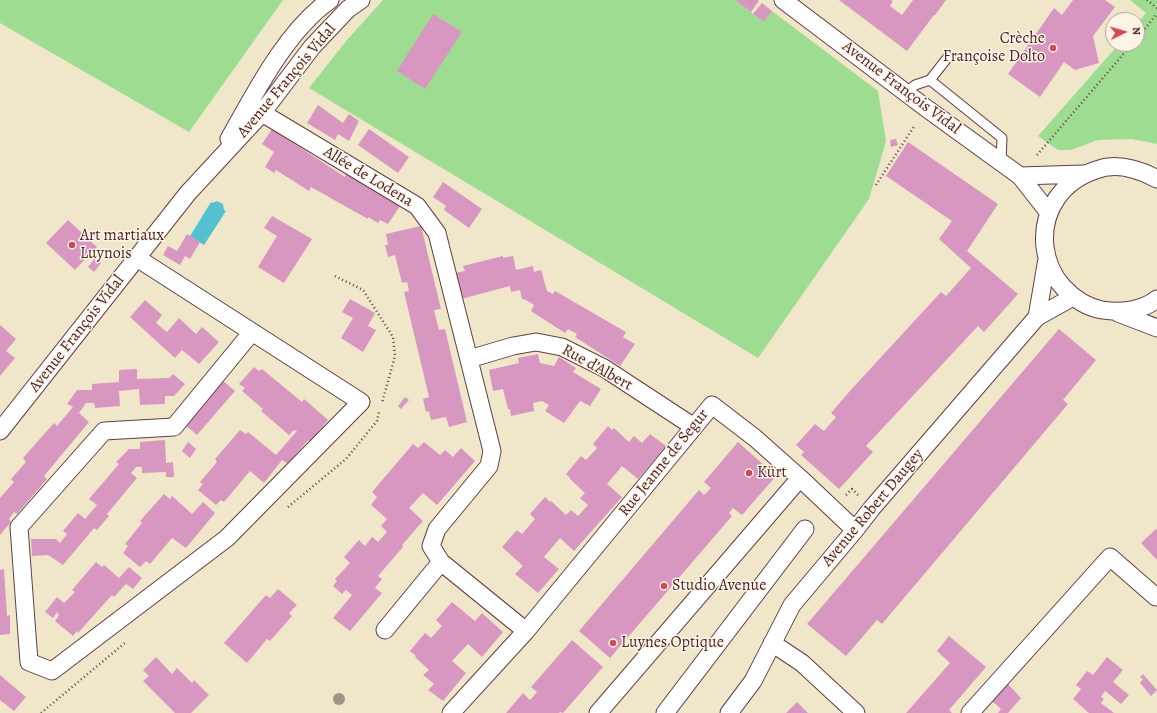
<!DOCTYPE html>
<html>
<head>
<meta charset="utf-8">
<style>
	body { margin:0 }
	#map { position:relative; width:1157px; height:713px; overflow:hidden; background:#f0e7ca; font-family:Alegreya,serif }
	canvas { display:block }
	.north { position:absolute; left:1105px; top:12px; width:40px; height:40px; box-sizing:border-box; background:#fcf5e5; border:1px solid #b59f9b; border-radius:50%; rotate:85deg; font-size:11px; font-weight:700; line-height:16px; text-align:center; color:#4a1f2b }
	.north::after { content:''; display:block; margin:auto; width:14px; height:18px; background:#d1495b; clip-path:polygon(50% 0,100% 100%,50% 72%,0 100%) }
</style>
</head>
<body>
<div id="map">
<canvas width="1157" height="713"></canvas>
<div class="north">N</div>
</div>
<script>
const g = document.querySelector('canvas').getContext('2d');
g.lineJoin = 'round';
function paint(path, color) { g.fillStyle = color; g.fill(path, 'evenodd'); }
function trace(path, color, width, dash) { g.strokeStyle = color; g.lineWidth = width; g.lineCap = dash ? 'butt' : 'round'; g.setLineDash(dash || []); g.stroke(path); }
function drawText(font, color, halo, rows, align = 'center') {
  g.font = font + ' Alegreya,serif'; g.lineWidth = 3; g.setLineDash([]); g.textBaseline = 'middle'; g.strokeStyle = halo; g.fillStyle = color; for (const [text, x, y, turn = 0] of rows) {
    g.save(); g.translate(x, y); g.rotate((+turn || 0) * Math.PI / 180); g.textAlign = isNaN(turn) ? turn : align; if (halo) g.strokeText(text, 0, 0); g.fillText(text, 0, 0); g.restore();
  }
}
paint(new Path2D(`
	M0 0H283L189 132 0 23Z
	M383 0H735L764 22 772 11 878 91 886 141 869 199 758 358 309 88 347 40Z
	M1130 0H1157V144L1132 139 1098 140 1071 150H1058L1038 136 1119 44H1137V24L1146 13Z`), '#9edc92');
paint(new Path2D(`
	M217 201 223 204 224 210 226 211 204 245 190 236 211 202 213 203Z`), '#55c1d0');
paint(new Path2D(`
	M735 0H758L759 1 751 12Z
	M839 0H891L893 1 890 6 902 15 913 0H946L935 15H934L907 51Z
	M1073 0H1105L1115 7 1093 36 1099 63 1075 70 1064 62 1040 97 1008 74 1054 8 1062 15Z
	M762 3 772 11 764 22 753 14Z
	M433 14 462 32 425 89 397 71Z
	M318 105 343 123 349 114 359 121 349 141 338 134 335 140 307 123Z
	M272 129 345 177 346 172 400 206 388 224 380 220 378 223 368 217V219L311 187 309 191 276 170 274 173 265 167 274 152 262 144Z
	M369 129 409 157 398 173 358 145Z
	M896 139 898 145 891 147 890 140Z
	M908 142 998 204 967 251 1018 294 984 332 978 326 866 446 873 452 839 489 801 455 804 452 796 445 815 424 824 431 836 417 831 413 849 392 941 292 946 296 971 268 939 239 952 221 886 176Z
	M443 182 482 209 469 228 444 210 446 206 433 197Z
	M272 216 312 239 284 283 258 267 277 236 264 228Z
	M68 220 97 247 75 270 46 243Z
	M421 226 441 309 434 310 439 330 445 329 467 422 449 427 446 417 431 420 429 411 426 412 423 399 429 397 404 292 409 291 407 282 402 283 395 255 388 257 385 245H388L386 234Z
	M187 234 200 242 190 259 185 256 180 265 163 255 168 246 177 251Z
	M503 256V258L513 256 516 270 533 266 534 272 541 270 547 291 553 294 555 291 626 332 623 337 635 344 620 366 575 337 577 334 568 329 565 333 531 311 534 305 526 300 522 299 520 290 511 292 510 286 461 299 454 273 465 271 463 266Z
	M95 258 101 263 94 272 88 267Z
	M350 299 375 313 368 326 376 330 363 352 341 338 353 318 342 312Z
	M145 300 162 315 156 323 167 332 179 318 196 334 202 327 219 342 199 364 182 350 175 358 130 317Z
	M0 325 16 339 6 351 15 358 0 376Z
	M1059 329 1096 360 1063 400 1068 404 882 624 877 620 846 656 807 624Z
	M538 354 540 363 554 366 559 357 576 368 573 372 601 389 590 406 580 401 564 423 545 411 549 405 542 401 533 403 534 411 511 416 510 409H508L503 389 493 391 489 370 519 363 518 358Z
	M254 367 259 371 262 369 302 402 304 399 328 420 310 442 308 440 288 464 282 460 264 483 250 471 224 502 221 500 216 505 198 490 203 484 200 482 217 462 215 459 240 430 246 434 248 432 276 455 297 431 294 430 289 435 261 411 263 409 242 391 245 388 239 384Z
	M137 369V379L169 378 173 374 185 384 174 396H165V404L140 405 139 389 119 391 120 406 95 408 94 403H86L79 413 89 422 44 476 47 479 17 514 14 512 9 519 11 522 0 535V498L14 482 11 479 26 462 23 458 54 423 57 426 73 407 67 404 77 390H92V384L119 382V370Z
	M221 379 235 391 197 435 183 423Z
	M405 397 409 400 401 409 398 406Z
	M608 426 612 430 614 428 629 442 634 436 642 443 650 434 666 446 638 479 622 466 607 484 622 497 574 551 560 538 544 557 559 569 538 593 515 574 523 566 502 547 517 530 522 534 535 519 530 514 545 497 550 502 551 501 566 515 571 510 578 516 588 505 580 498 585 493 570 479V478L566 474 581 456 586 460 597 448 593 444Z
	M165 440 166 463 173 462 174 477H166V472L142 473V467H136L131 473 137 478 107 514 109 516 97 530 94 528 63 565 48 555 32 556 31 539H56L60 543 67 534 63 531 78 513 85 519 97 505 89 499 119 464 116 462 129 449H140V442Z
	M188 442 196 449 190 458 182 451Z
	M424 442 440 455 445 450 453 457 461 448 475 461 437 505 423 493 409 508 423 521 402 545 403 547 378 576 382 579 375 588 382 593 350 631 333 618 352 595 346 590 342 594 333 586 337 581 335 579 350 563 344 557 359 540 365 546 372 537 378 542 387 532 381 526 387 519 371 505 377 497 372 492 413 444 418 448Z
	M738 442 776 476 742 515 733 508 729 513 732 516 610 658 579 631 699 490 704 495 711 488 704 482Z
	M164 494 170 499 172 496 192 514 203 502 215 513 186 548 172 538 150 564 146 561 140 567 123 553 128 546 125 544 142 523 140 521Z
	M1156 529 1157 530V560L1141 543Z
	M96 562 102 567 104 565 119 578 129 567 142 578 133 589 126 584 114 597 112 595 78 633 77 631 73 636 55 621 59 615 57 612 53 618 45 612 57 597 64 603 75 592 72 590Z
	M4 569 7 616 10 615V634L0 635V570Z
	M278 589 297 605 289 613 292 616 270 641 267 639 247 663 224 643 266 595 270 598Z
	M452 602 475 621 482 613 503 632 482 657 468 644 452 661 466 673 443 701 428 690 434 684 423 675 429 670 415 657 416 656 410 651 425 633 431 638 442 626 436 620Z
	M949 636 986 667 949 710 952 713H906L950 663 937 651Z
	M572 640 603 667 563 713 560 712 559 713H506L523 693 530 700 537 692 531 687Z
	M156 657 172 674 177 668 192 683 194 680 209 695 191 713H175L143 681 149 676 143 670Z
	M1107 657 1123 670 1113 682 1129 695 1121 704 1105 691 1101 697 1104 699 1101 703 1114 713H1089L1073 699 1081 689 1076 685 1087 671 1093 675Z
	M1143 674 1157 690 1151 696 1140 683 1143 679 1140 677Z
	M0 675 26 697 14 711 0 700Z
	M1007 683 1021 698 1008 713H998L1001 709 992 701Z
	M797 702 808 713H786Z`), '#d897c0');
const lane = new Path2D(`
	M930 80 1002 138 1001 163
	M906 92 915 85 930 80 948 57`);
const street = new Path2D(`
	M783 0 926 108 1020 176 1049 213
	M262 113 417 206 437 233 492 451 489 466 437 529 431 546 441 562 526 631
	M229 139C255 93 286 31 330 0
	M1020 176 1083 174
	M1157 179C1143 171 1124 165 1108 167 1104 167 1100 169 1096 170 1062 181 1041 211 1045 247 1047 262 1053 276 1063 287 1074 299 1086 307 1102 310 1120 313 1142 311 1157 299
	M137 258 361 402 227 538 52 671 29 662 19 527 104 431 174 427 252 332
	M1118 313 1157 328
	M1037 317 1047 259
	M469 359 513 346 536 342 562 347 604 368 694 427
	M0 431 188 193 262 113 312 47 348 9 361 0
	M385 630 441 562
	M772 643 802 663 856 713
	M451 713 526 631 712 405 755 438 800 478 855 530
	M598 713 800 478
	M665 713 805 529
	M729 713 753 681 792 605 855 530 872 508 1037 317 1073 297
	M970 713 1110 557 1156 597`);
trace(lane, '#633d43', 11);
trace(street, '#633d43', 19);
trace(new Path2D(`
	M1147 0 1157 8
	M1137 38 1157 14
	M1037 155 1132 44
	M876 185 915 125
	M335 276 363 290 393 337 395 356 382 403
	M846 495 852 489 858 495
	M288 507 346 459 377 421 379 412
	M41 713 126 642`), '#633d43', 2.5, [1, 3]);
trace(lane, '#fff', 9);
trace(street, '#fff', 17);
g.fillStyle = '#a09381';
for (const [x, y] of [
	[339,699]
]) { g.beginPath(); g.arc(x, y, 6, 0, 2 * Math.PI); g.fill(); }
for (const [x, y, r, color] of [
	[1053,48,4,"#d1495b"],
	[72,245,4,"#d1495b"],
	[749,473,4,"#d1495b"],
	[664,586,4,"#d1495b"],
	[613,643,4,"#d1495b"]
]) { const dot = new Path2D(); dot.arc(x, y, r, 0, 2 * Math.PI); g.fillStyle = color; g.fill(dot); trace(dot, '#fcf5e5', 1.5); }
drawText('16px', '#4a1f2b', '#fcf5e5', [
	["Crèche",1045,39,"right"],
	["Françoise Dolto",1045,57,"right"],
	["Art martiaux",80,236],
	["Luynois",80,254],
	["Kürt",757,473],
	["Studio Avenue",672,586],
	["Luynes Optique",621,643]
], 'left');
drawText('16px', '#4a1f2b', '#fcf5e5', [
	["Avenue François Vidal",287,81,-50],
	["Avenue François Vidal",901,88,37],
	["Allée de Lodena",368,177,31],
	["Avenue François Vidal",77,334,-52],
	["Rue d’Albert",597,368,29],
	["Rue Jeanne de Segur",664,463,-51],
	["Avenue Robert Daugey",873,508,-50]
]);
</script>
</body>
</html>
